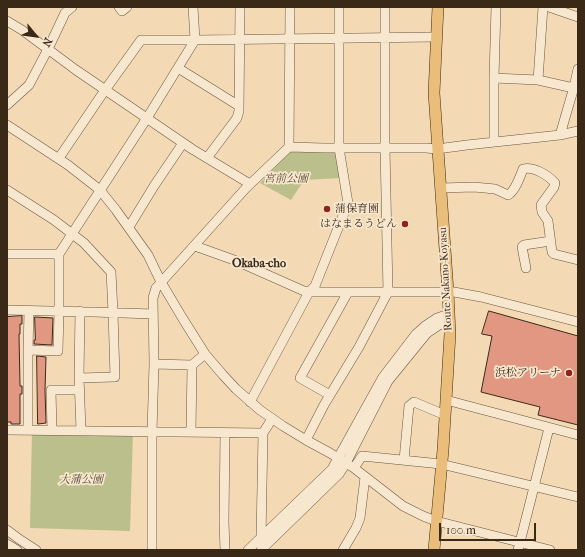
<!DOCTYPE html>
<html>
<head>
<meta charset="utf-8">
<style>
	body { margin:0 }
	#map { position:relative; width:585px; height:557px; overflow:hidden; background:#f3dab4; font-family:"IM FELL French Canon",serif }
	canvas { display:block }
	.frame { position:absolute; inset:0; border:8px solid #3b2918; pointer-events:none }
	.north { position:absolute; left:16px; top:16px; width:40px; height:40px; -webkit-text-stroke:3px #f7e7ce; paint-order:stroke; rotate:119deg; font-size:11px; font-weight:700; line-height:16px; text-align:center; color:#3b2918 }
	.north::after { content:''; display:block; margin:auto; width:14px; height:18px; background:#3b2918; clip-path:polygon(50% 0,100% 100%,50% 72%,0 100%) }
	.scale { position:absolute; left:439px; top:523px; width:97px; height:18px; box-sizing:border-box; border:2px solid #3b2918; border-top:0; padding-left:5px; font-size:12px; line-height:14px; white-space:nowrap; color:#3b2918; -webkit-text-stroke:3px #f7e7ce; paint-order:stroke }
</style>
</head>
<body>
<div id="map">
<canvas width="585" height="557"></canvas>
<div class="frame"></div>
<div class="north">N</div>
<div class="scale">100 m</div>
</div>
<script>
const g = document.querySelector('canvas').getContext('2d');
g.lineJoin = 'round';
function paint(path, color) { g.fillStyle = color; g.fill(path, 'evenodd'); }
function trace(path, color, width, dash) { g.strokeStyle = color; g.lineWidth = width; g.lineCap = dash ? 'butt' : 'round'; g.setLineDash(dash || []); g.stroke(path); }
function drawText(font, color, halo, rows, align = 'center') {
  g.font = font + ' "IM FELL French Canon","Noto Serif JP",serif'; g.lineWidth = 3.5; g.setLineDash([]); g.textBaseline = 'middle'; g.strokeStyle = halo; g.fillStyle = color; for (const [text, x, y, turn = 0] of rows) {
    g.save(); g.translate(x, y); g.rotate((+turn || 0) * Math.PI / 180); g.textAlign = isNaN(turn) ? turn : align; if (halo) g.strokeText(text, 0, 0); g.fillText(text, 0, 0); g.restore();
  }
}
paint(new Path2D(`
	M291 151 336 152 341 178 304 180 291 200 260 183Z
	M32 430 133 431 130 531 30 528Z`), '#bbbf8c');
const building = new Path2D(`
	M489 311 578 336V425L538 415 540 407 481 392 492 336 482 334Z
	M22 316V324H20V334H19L20 386H22V394H20V424H11V422H7V317Z
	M35 317 53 318 52 345 34 344V340H35Z
	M37 356 46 357 45 390 46 423 38 424Z`);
paint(building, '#e19782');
trace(building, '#3b2918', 1);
const minor = new Path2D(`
	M119 7 122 11 127 7
	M549 7 578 17
	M7 21 22 30 76 70 192 149 250 184
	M178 68 239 106
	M494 78 538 80 578 89
	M538 80 543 7
	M7 105 29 85 48 49 65 13 72 7
	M7 125 68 165 100 190 116 210 148 255 161 282 183 319 205 354 223 375 236 389 260 410 283 426 306 440 330 453 354 468 403 506 423 516 436 521 550 550
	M560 135 574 87 578 69
	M494 142V78L496 7
	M289 147 290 7
	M59 158 105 90 141 40H195L436 37
	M207 158 237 118 239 111 240 7
	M441 188 474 187 495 189 508 195C515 191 520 177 523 169 533 166 548 175 555 183L554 187 541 205 542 212 548 221 552 252 554 254 578 260
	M7 190 54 220 84 243 111 272 113 312 115 377 79 378 81 430
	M129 227 154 186 183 143
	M195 246 234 260 304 291 309 292H454L481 297 578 322
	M7 254H59L147 118 195 40 193 7
	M526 268 522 247 524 245 551 241
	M7 310 93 312 153 314
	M28 350 29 311
	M154 364 192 365 205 354
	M79 378 80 311
	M330 395 300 378 348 292
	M446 400 578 435
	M250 402 309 292 315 286 348 203 339 148V7
	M7 430 263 433 272 419
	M28 430V350L58 351 59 311V254
	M52 430 51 390H80
	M191 432 192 365
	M306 440 324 405 359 347 388 292 385 147V7
	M404 460 409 406 414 402 445 415
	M354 468 362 456 441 464 578 497
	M7 530 19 539 36 550
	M261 538 263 433
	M7 544 17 550
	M152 550V432L154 364 153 298 156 288 246 188 289 147 324 148H426L437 149 467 145 560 135 578 131
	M225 550 224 522 225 433
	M248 550 332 469 383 377 416 334 425 326 437 318 449 314
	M261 550 339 474 346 463 388 381 427 333 439 325 449 322
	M343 550 356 528 360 518 365 477
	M518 550 549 428`);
const major = new Path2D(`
	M434 550 443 450 450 334 448 292 434 93 438 7`);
trace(minor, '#69553f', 10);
trace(major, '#3b2918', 12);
trace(minor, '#f7e7ce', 9);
trace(major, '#eabd7a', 11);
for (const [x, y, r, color] of [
	[327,209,4,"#8f2418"],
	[405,224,4,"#8f2418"],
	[569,373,4,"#8f2418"]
]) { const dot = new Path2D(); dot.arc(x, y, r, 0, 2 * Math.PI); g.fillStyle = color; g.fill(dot); trace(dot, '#f7e7ce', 1.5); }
drawText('italic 11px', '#5b4e35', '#f7e7ce', [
	["宮前公園",286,179],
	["大蒲公園",81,480]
]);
drawText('11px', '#3b2918', '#f7e7ce', [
	["蒲保育園",335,209,"left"],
	["はなまるうどん",397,224],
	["浜松アリーナ",561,373]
], 'right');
drawText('11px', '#3b2918', '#f7e7ce', [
	["Route Nakano-Koyasu",446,279,-93]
]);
drawText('bold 12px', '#3b2918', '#f7e7ce', [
	["Okaba-cho",259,264]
]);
</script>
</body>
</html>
